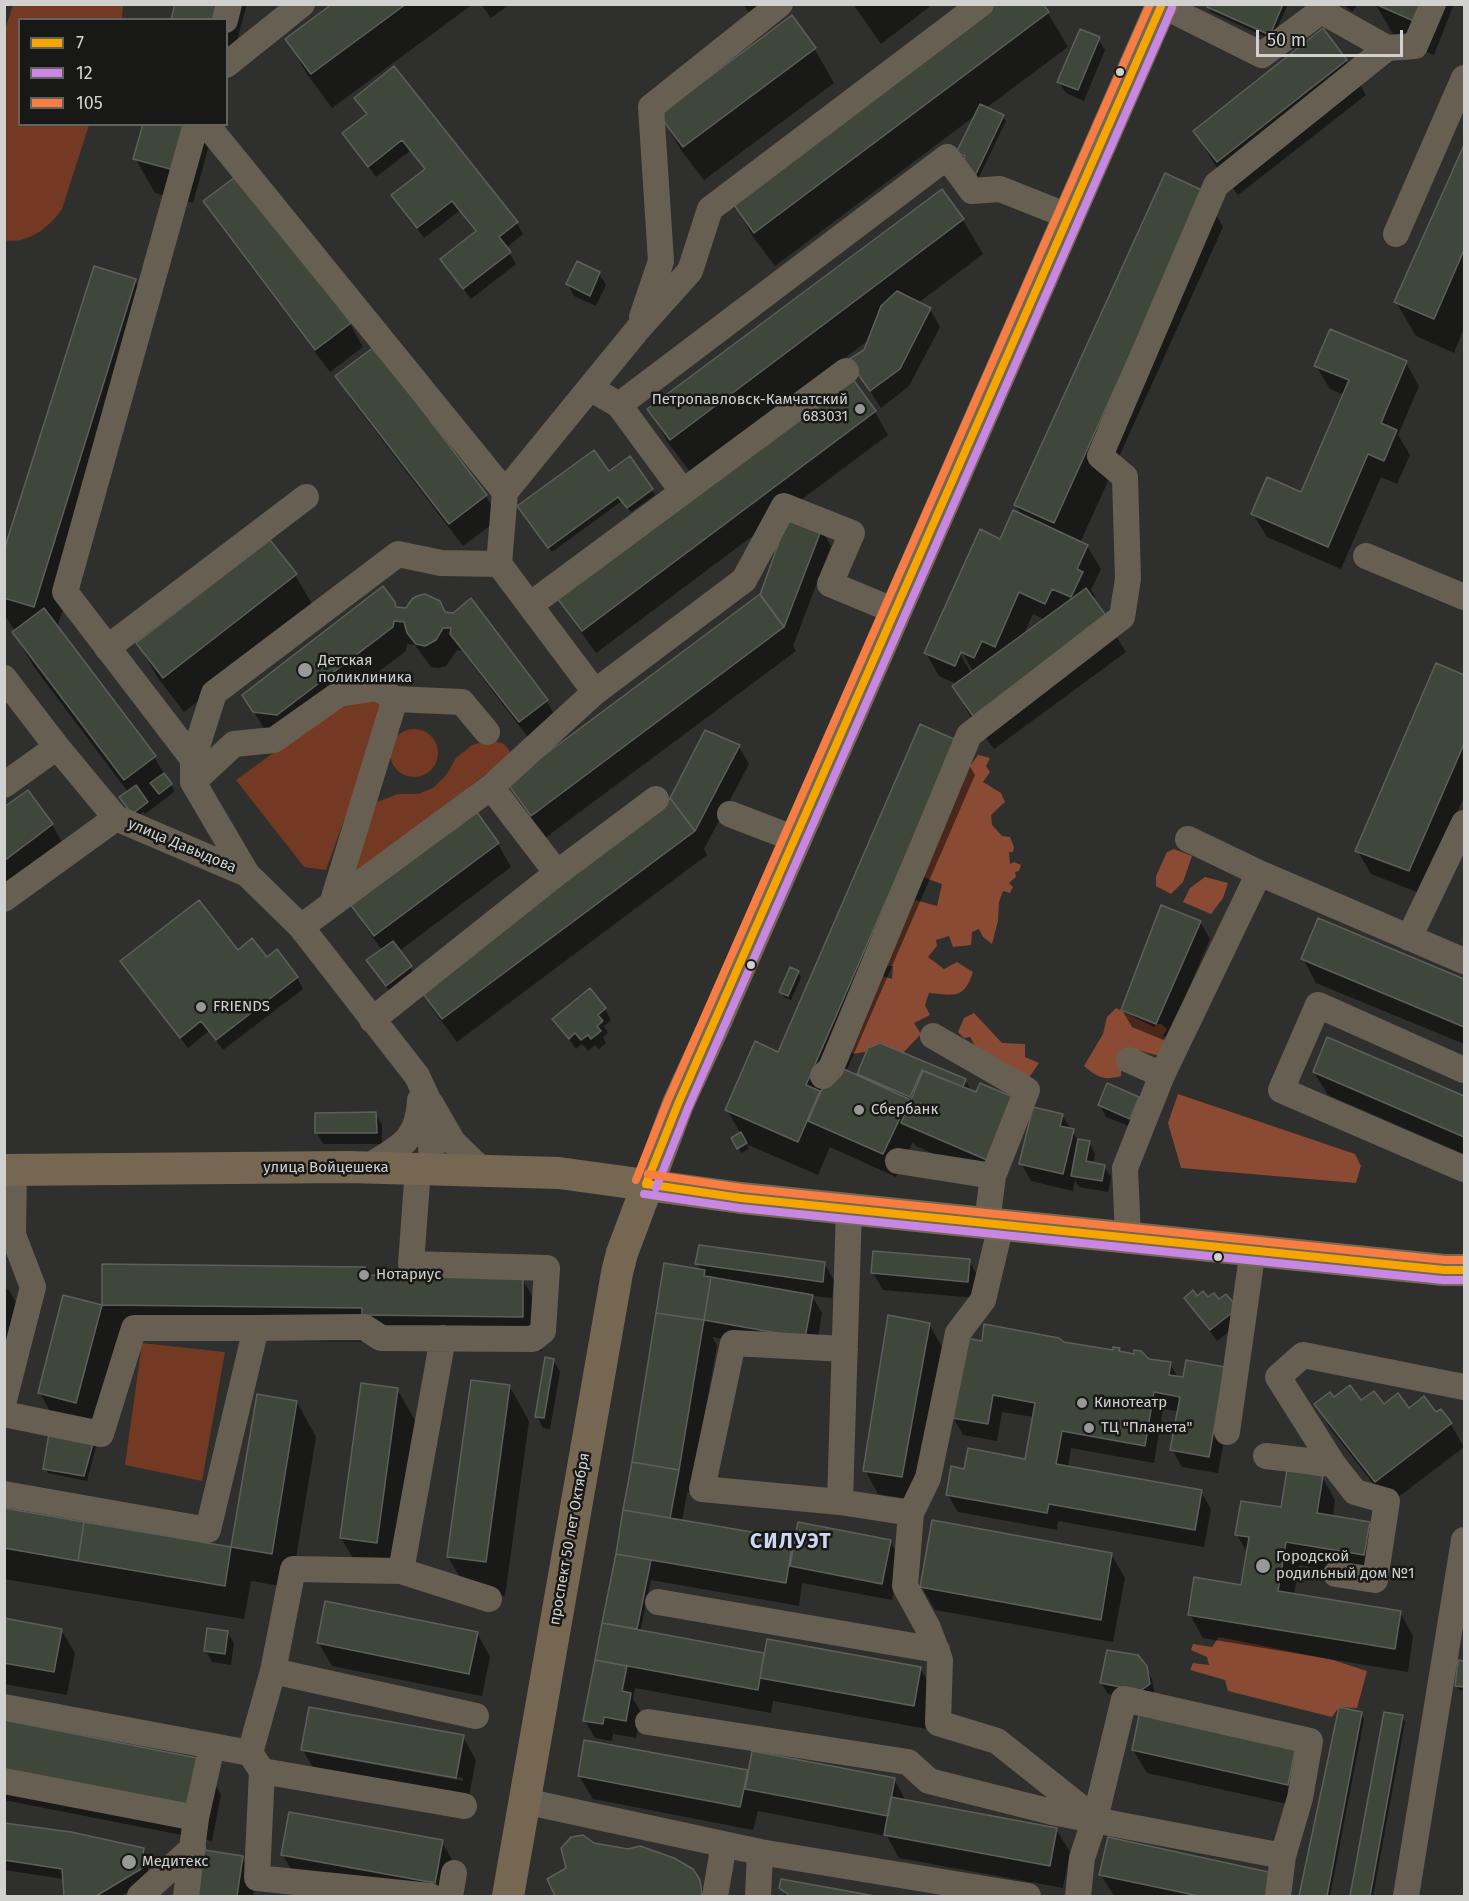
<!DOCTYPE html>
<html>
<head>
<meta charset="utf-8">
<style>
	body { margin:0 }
	#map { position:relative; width:1469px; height:1901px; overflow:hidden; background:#2f2f2d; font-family:"Fira Sans",sans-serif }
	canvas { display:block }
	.frame { position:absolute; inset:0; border:6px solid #d1d1cf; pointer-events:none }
	.legend { position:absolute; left:18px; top:18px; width:210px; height:108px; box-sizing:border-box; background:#181816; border:2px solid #626260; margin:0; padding:8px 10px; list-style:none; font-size:18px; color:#d1d1cf }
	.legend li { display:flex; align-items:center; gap:12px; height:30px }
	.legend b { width:30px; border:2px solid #626260 }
	.scale { position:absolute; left:1256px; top:30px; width:147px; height:27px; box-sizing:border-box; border:3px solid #d1d1cf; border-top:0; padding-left:8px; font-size:18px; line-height:21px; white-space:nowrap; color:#d1d1cf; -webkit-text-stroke:4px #181816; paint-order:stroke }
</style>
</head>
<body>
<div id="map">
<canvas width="1469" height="1901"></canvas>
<div class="frame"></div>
<ul class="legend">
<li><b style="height:8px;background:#f7a600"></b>7</li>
<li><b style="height:8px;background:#c787e3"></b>12</li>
<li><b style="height:8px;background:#f77d43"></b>105</li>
</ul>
<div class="scale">50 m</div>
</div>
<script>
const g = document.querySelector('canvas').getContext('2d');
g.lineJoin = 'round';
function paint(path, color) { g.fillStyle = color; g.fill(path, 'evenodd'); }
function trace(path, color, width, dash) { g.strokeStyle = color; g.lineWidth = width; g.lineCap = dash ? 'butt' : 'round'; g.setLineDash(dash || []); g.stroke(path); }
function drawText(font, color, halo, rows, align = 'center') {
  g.font = font + ' "Fira Sans",sans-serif'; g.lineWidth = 5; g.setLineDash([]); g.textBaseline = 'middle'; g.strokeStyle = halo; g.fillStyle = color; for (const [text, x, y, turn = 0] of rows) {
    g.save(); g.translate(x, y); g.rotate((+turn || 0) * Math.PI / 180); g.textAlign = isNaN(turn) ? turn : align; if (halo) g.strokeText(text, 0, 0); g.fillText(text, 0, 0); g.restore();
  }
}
paint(new Path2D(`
	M13 5 122 4 123 6 122 19 20 20V124L89 125 62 209C50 227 27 245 4 240V33Z
	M380 697 383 712 326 870 304 867 236 780 334 709Z
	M390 753a24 24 0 1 1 48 0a24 24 0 1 1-48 0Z
	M491 740 504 744 512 754 355 874 354 859 372 804 398 794H418L433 788 447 774 456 758 472 745Z
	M142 1343 225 1352 202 1481 125 1465Z`), '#733923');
paint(new Path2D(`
	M978 755 990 758 986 766 990 772 983 782 1001 793 1005 802 991 815 992 825 1002 836 1010 837 1014 847 1013 852H1009L1010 864 1014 862 1021 865 1019 871 1015 872 1016 877 1009 883 1013 887 1010 893 1003 891 999 902 998 921 992 944 983 937 979 929 972 932 971 945 953 947 949 936 936 940 937 946 928 957 944 969 957 962 973 972C964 1000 954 995 929 993L925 1005 930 1015 914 1023 921 1034 903 1053 868 1048 865 1052 853 1054 847 1040 876 974 892 979 893 966H888L887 960 908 898 937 906 942 884 925 878 921 870 941 814 953 808 949 795Z
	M1174 849 1192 856 1183 882 1171 894 1156 886V876L1167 852Z
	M1205 877 1228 883 1223 898 1211 914 1183 902 1190 888Z
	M1116 1008 1154 1027 1156 1024H1161L1167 1029 1163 1036 1174 1040 1164 1057 1137 1050 1122 1062 1121 1076C1104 1081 1097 1077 1084 1066L1103 1034 1107 1017Z
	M974 1013 1002 1043 1025 1044V1057L1039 1063 1026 1082 975 1046 970 1037 964 1038 958 1032 964 1018Z
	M1178 1094 1355 1154 1361 1166 1356 1183 1181 1168 1168 1123Z
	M1219 1637 1333 1660 1367 1671 1357 1708 1339 1707 1332 1717 1228 1691 1225 1680 1190 1670 1193 1663 1209 1665 1207 1657 1191 1650 1193 1644 1212 1647Z`), '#8b4a33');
paint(new Path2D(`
	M177 4H247L226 81V20Z
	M335 4H473L332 108 307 74 287 39Z
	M481 4H510L491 18Z
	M743 4H783L757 23Z
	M853 4H933L881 44Z
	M1209 4H1288L1272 40 1211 12 1208 7Z
	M1343 4H1358L1352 12Z
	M1454 4 1434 55 1396 39 1376 5Z
	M1048 13 1068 47 986 108 1003 116 1006 121 977 181 958 153 976 115 775 266 753 237 734 203Z
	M1098 39 1105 50 1084 101 1066 93 1059 82Z
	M814 48 834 83 704 180 681 150 661 115Z
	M1346 61 1366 95 1238 195 1215 165 1195 131Z
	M394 68 517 223 523 234 506 248 516 264 471 299 442 260 476 233 459 211 424 238 393 196 425 170 410 151 376 177 344 134 367 115 356 98Z
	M215 124 193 203 155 193 135 158Z
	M1464 148V328L1454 353 1416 336 1396 302Z
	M941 191 963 220 983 254 918 303 930 309 940 327 909 386 881 408 850 360 865 351 870 339 691 473 669 444 649 410Z
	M1203 192 1223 227 1080 543 1087 546 1101 569 1091 590 1095 596 1093 600 1126 652 994 749 973 721 954 687 957 684 939 676 926 653 1001 540 1022 516 1016 505ZM1033 614 1045 620 1023 636ZM958 645 974 673H971L956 647Z
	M205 201 350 324 363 347 330 372 219 224Z
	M578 263 599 274 606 285 596 306 574 296 568 284Z
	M135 280 155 315 57 628 154 757 174 790V792L145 814 143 812 136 818 128 792 34 667 14 633 18 630 13 628 4 614V555Z
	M1406 363 1419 386 1398 435 1410 455 1397 484 1381 477 1341 569 1267 537 1253 514 1302 494 1344 395 1330 389 1316 366Z
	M337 376 486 496 499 519 463 546 351 399Z
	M852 380 875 412 888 435 596 653 573 621 559 598Z
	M629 459 655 495 631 512 622 501 552 552 522 511 609 473Z
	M821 529 831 546 793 646 796 651 545 838 522 807 509 784 760 597Z
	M295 575 315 609 184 712 158 678 138 644Z
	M394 602 398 608 446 614 546 700 560 724 533 744 462 651 457 650 446 666 439 668 431 667 415 645 407 644 406 651 290 738 268 735 244 695Z
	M1437 665 1464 677V797L1422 894 1371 874 1357 850Z
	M955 741 975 775 846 1072 862 1079 859 1074 880 1045 965 1080 972 1092 1000 1183 916 1146 913 1142 896 1177 830 1147 818 1175 746 1144 749 1149 741 1153 733 1139 741 1134 727 1110 779 1054Z
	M739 747 749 764 704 849 707 855 457 1042 433 1010 420 987 672 799Z
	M27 792 52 825 72 859 4 910V809Z
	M475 813 498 844 511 867 399 951 417 978 393 996 368 960 382 950 366 928 352 905Z
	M1319 920 1464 981V1044L1316 983 1303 959Z
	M1200 922 1210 939 1166 1041 1132 1027 1122 1010Z
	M237 952 266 959 297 977 303 989 223 1050 209 1031 188 1048 129 972Z
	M798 972 801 977 791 1000 784 997 781 992Z
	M605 1009 611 1020 604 1026 608 1033 603 1037 606 1043 599 1049 595 1045 588 1051 582 1044 576 1049 554 1019Z
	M1328 1039 1464 1097V1154L1328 1095 1314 1072Z
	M1138 1098 1145 1109 1137 1129 1106 1117 1100 1105Z
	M375 1114 382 1125V1144H323L317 1133Z
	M1062 1115 1078 1141 1089 1142 1095 1154 1093 1164 1104 1166 1111 1177 1108 1192 1079 1187 1075 1180 1073 1191 1031 1181 1021 1163Z
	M969 1261 979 1278 977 1298 883 1290 873 1273Z
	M824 1263 834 1281 832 1298 812 1296 822 1313 815 1355 712 1337 717 1345 691 1493 687 1492 682 1522 792 1541 795 1546 890 1541 900 1559 892 1600 802 1583 799 1606 651 1580 640 1632 766 1654 920 1668 933 1691 927 1729 773 1701 771 1713 635 1688 633 1699 641 1712 636 1738 613 1734 612 1741 595 1738 585 1721 633 1462 700 1270 697 1264Z
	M104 1265 364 1269 369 1277 522 1279 542 1313V1351L384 1349 379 1342 119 1339 96 1437 59 1428 40 1393 65 1297 103 1307Z
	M4 1289 9 1290 22 1313 4 1386Z
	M1186 1298 1208 1299 1243 1320 1217 1341Z
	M929 1324 942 1347 915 1500 878 1494 865 1470Z
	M983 1343H1063L1114 1351 1119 1350 1121 1353 1170 1364 1178 1378 1234 1385 1218 1473 1182 1467 1172 1449 1179 1411 1163 1409 1154 1463 1071 1448 1068 1468 1201 1492 1211 1509 1204 1547 1058 1521 1057 1530 958 1512 948 1495 966 1470 1026 1460 1034 1417 1002 1412 997 1441 963 1435 953 1417Z
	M553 1360 560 1372 550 1429 543 1428 537 1416Z
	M510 1387 529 1421 505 1596 468 1591 448 1557Z
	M397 1389 417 1424 396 1577 361 1572 341 1538Z
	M258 1396 297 1402 316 1437 291 1588 251 1581 244 1619 4 1579V1510L232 1549Z
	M1334 1399 1436 1414 1450 1423 1464 1447 1389 1504 1330 1428 1316 1405Z
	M93 1441 96 1446 87 1481 48 1473 45 1468Z
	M1322 1477 1335 1500 1333 1517 1369 1523 1382 1546 1377 1578 1299 1565 1294 1595 1400 1612 1413 1636 1408 1672 1203 1638 1190 1615 1243 1587 1248 1554 1237 1535 1282 1509Z
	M1111 1554 1125 1578 1113 1642 935 1610 922 1587Z
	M4 1619 61 1630 75 1653 67 1695 4 1684Z
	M227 1632 234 1643 231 1665 212 1662 206 1651Z
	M477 1633 490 1657 482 1696 332 1666 318 1642Z
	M1459 1662H1464V1691L1459 1690 1456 1685Z
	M1145 1667 1152 1679 1155 1696 1147 1702 1108 1694 1101 1683Z
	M1340 1709 1361 1714 1364 1719 1330 1896H1301Z
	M1385 1713 1402 1717 1405 1722 1373 1896H1352Z
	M4 1721 201 1760 221 1795 212 1841 4 1800Z
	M463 1737 476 1760 468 1801 316 1773 303 1750ZM317 1751 463 1778V1781L317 1754Z
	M585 1742 749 1772 894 1779 906 1801 1056 1829 1070 1852 1063 1888 899 1858 887 1836 758 1811 753 1830 593 1799 579 1776Z
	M1295 1747 1301 1807 1147 1773 1133 1750Z
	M4 1824 143 1849 149 1861 147 1881 121 1896H65L64 1879 4 1870Z
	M442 1842 455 1865 449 1896 296 1878 283 1855Z
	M594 1844 698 1881 707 1896H556L549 1879 567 1869Z
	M242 1858 255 1881 253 1896H198Z
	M1101 1875 1285 1896H1114Z
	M782 1881 867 1896H786L781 1887Z`), '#0007');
const building = new Path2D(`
	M175 4H219L214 20H171Z
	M332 4H406L311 74 285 39Z
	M996 4H1043L1049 12 754 233 732 202Z
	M1208 4H1283L1270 35 1207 7Z
	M1375 4H1421L1414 21Z
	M792 15 816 48 683 147 659 115Z
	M1323 28 1347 60 1217 162 1193 131Z
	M1080 29 1100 37 1078 90 1057 82Z
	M394 66 518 222 499 237 511 252 463 289 440 259 476 231 452 201 417 228 391 195 425 169 402 140 368 167 342 133 367 114 354 98Z
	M980 104 1004 115 974 178 963 161 965 156 956 153Z
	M143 124H186L174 170 133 159Z
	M1464 145V250L1434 319 1394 302Z
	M1165 173 1204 191 1054 523 1014 505Z
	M239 174 351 323 315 350 203 201Z
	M942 189 964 219 670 440 647 409Z
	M577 261 600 272 590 296 566 284Z
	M94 266 136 279 34 607 4 598V550Z
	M897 291 931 308 900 369 870 391 848 360 864 350 881 306Z
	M1330 329 1407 361 1381 423 1397 430 1384 461 1368 454 1328 547 1251 514 1267 477 1301 492 1349 380 1314 366Z
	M374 347 487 495 449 524 335 376Z
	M852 378 876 411 582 631 557 598Z
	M594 450 609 471 630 456 653 489 627 508 618 497 548 548 517 506Z
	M1013 510 1088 545 1077 569 1083 572 1071 597 1052 589 1045 604 1019 592 995 647 982 641 974 658 961 652 955 666 924 653 980 529 1000 539Z
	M789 514 822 528 784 627 760 595Z
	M270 540 297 574 163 678 136 643Z
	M383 586 395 602 396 607 406 608 412 599 417 596 425 594 440 601 445 612 453 613 471 598 548 700 519 722 450 634 451 628H443L436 640 425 646 416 644 407 633 404 622 394 621 393 627 277 715 253 712 242 695Z
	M1086 588 1107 617 973 716 952 686Z
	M760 594 784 627 531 816 507 783Z
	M44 608 156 756 124 780 12 632Z
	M1436 663 1464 675V744L1409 871 1355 851Z
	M920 724 956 740 806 1085 820 1091 798 1142 725 1110 755 1041 778 1052Z
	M705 730 740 745 695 831 670 798Z
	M164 773 172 784 159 794 150 783Z
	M136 785 148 802 132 814 119 797Z
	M28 790 53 824 4 861V807Z
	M670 798 695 831 442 1019 418 987Z
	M476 811 499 843 374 936 350 904Z
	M199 900 238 950 252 938 267 957 277 949 298 977 216 1040 201 1021 180 1038 120 961Z
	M1161 905 1201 921 1156 1024 1121 1010Z
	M1318 918 1464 979V1027L1301 959Z
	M393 941 412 966 386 986 366 960Z
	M790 967 799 971 788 996 779 992Z
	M590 988 606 1008 598 1015 603 1021 597 1026 601 1031 591 1039 588 1035 581 1040 575 1033 569 1039 552 1019Z
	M1327 1037 1464 1096V1137L1313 1072Z
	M880 1043 966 1079 963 1087 922 1070 910 1097 857 1074 868 1048Z
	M833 1064 909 1099 883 1154 808 1121Z
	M923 1071 976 1092 980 1083 1013 1097 987 1160 901 1123Z
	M1107 1083 1139 1097 1130 1119 1098 1105Z
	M1033 1107 1063 1114 1060 1126 1074 1129 1063 1174 1019 1164Z
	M376 1112 377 1133H315V1113Z
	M741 1132 747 1143 737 1149 731 1138Z
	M1078 1139 1090 1141 1086 1161 1105 1165 1102 1181 1071 1176Z
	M699 1245 825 1262 823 1282 695 1264Z
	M873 1251 970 1259 968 1282 871 1273Z
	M664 1263 705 1270 704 1276 711 1277 704 1320 656 1313Z
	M102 1264 365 1267V1275L523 1277V1317L362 1315V1308L102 1305Z
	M711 1277 813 1295 805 1338 704 1320Z
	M1193 1290 1197 1296 1203 1291 1208 1297 1214 1293 1219 1299 1226 1294 1238 1308 1210 1330 1184 1298Z
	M63 1295 102 1305 76 1403 38 1393Z
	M656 1313 704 1320 679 1470 632 1462Z
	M888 1315 930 1323 902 1477 863 1471Z
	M984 1324 1059 1338 1064 1342 1113 1350V1347L1120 1348 1119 1351 1134 1354V1350L1141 1351 1149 1359 1171 1362 1169 1375 1183 1377 1186 1360 1225 1367 1209 1457 1170 1450 1180 1397 1154 1392 1145 1446 1062 1431 1056 1464 1202 1490 1195 1530 1049 1504 1047 1513 946 1495 951 1466 964 1469 968 1448 1025 1459 1035 1403 993 1395 988 1424 952 1418 966 1338 982 1341Z
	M545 1357 554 1359 544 1418 535 1417Z
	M471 1380 510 1385 486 1562 447 1557Z
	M361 1383 398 1388 377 1543 340 1538Z
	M1350 1385 1361 1400 1374 1391 1384 1404 1398 1393 1409 1408 1424 1396 1436 1412 1441 1409 1452 1423 1375 1482 1314 1404 1330 1392 1334 1397Z
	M257 1394 297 1401 272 1554 231 1547Z
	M49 1433 94 1440 84 1476 43 1469Z
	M632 1462 679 1470 670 1518 623 1510Z
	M1287 1470 1323 1476 1317 1513 1370 1522 1364 1555 1286 1542 1278 1591 1401 1611 1395 1649 1188 1615 1194 1577 1241 1585 1249 1537 1235 1535 1241 1501 1281 1507Z
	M4 1508 84 1522 78 1561 4 1548Z
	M623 1510 793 1539 786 1583 616 1554Z
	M932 1520 1112 1553 1101 1620 920 1587Z
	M84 1522 231 1547 225 1586 78 1561Z
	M798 1522 891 1540 882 1584 790 1566Z
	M616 1554 651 1560 637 1629 602 1623Z
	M325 1601 478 1632 469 1674 317 1643Z
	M4 1618 62 1629 54 1672 4 1663Z
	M602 1623 764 1653 758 1690 595 1660Z
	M207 1628 228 1631 225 1654 204 1651Z
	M767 1639 921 1667 914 1706 760 1678Z
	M1107 1650 1138 1655 1147 1666 1150 1684 1140 1691 1100 1683Z
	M595 1660 627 1666 622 1691 631 1693 626 1721 604 1717 603 1724 583 1721Z
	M1458 1660 1464 1661V1687L1455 1686Z
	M309 1707 464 1735 456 1778 301 1750Z
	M1339 1707 1362 1712 1327 1896H1299Z
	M1140 1711 1296 1746 1288 1785 1132 1750Z
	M1384 1712 1403 1715 1370 1896H1350Z
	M4 1720 202 1759 193 1807 4 1770Z
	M584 1740 748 1770 740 1807 578 1776Z
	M752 1751 895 1778 888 1816 745 1789Z
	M891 1797 1057 1828 1050 1866 884 1835Z
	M289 1812 443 1840 435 1883 281 1855Z
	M4 1823 71 1832 144 1848 141 1869 96 1896H64L62 1869 4 1860Z
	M583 1835 594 1843 628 1849 640 1846 674 1858 693 1869 700 1880 702 1893 701 1896H555L547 1879 566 1868 561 1848 571 1837Z
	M1108 1837 1273 1873 1268 1896H1199L1099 1875Z
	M204 1850 243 1856 237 1896H197Z
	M781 1879 875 1896H790L779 1888Z`);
paint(building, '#3f473b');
trace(building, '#5e5f5d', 1.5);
trace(new Path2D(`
	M225 20 229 4
	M1387 48 1415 46 1433 4
	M226 65 302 4
	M196 124 65 592 193 759V782L247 874
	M206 124 505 492
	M1396 234 1464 78
	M642 317 661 261 651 107 780 4
	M590 388 619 405 947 157 972 191 1000 189 1068 216
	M619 405 683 492
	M1366 556 1464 597
	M530 605 846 371
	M107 648 306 497
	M4 678 57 747 116 818 247 874 301 927 417 1076 429 1102 432 1168
	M595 692 499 564 505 492 638 329 690 271 710 209 981 4
	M395 699 462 702 487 732
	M193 759 214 693 398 554 441 563 499 564
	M193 782 234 744 274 740 339 694 377 688 395 699 332 904
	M4 785 57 747
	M491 787 557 873
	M730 814 795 839
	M1188 839 1259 873 1464 961
	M4 899 116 818
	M301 927 491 787 595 692 744 580 784 506 852 533 830 584 895 611
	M1409 938 1464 823
	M372 1020 557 873 656 799
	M933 1036 1027 1090 993 1176 987 1222
	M1129 1060 1162 1075
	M1464 1070 1318 1005 1281 1090 1464 1169
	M823 1076 831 1068 969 735 1122 617 1128 579 1125 477 1100 456 1216 185 1387 48 1321 11 1262 55 1162 5
	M431 1104 453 1142 482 1170
	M898 1161 993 1176
	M366 1168C399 1147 418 1142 420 1100
	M849 1208 840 1502 911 1513
	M1001 1225 983 1300 958 1333 928 1478 911 1513 905 1586 928 1628 940 1660 938 1723 997 1741 1095 1819
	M1128 1237 1125 1168 1162 1075 1259 873
	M256 1328 364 1327 381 1338 533 1339 543 1331 547 1268 411 1264 418 1168
	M4 1400 33 1287 13 1235 14 1170
	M4 1414 101 1434 134 1328H256L208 1530 4 1494
	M1227 1432 1253 1249
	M1266 1456 1333 1464
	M840 1502 702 1489 733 1343 845 1349
	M401 1571 489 1599
	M1336 1574 1375 1580 1387 1501 1355 1492 1333 1464 1278 1377 1303 1355 1464 1387
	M658 1602 937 1650
	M273 1671 476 1716
	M4 1707 250 1753
	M648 1722 908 1762 929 1781 1052 1812 1283 1856
	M262 1771 250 1753 273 1671 293 1569 401 1571 443 1338
	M4 1781 196 1818
	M524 1801 760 1852 1028 1896
	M140 1896 193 1848
	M186 1896 196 1818 212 1746
	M430 1896 257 1878 262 1771 464 1806
	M450 1896 454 1873
	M715 1896 724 1844
	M758 1896 760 1852
	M1078 1896 1082 1858 1095 1819 1124 1699 1310 1741 1300 1798 1283 1856 1278 1896
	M1406 1896 1464 1540`), '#685f53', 26);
trace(new Path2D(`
	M4 1170 348 1167 559 1173 741 1198 1444 1270H1464
	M508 1896 617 1273 622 1253 678 1104 712 1030 1162 4`), '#756752', 32);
trace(new Path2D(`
	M646 1184 678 1104 1162 4
	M646 1184 741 1198 1444 1270H1464`), '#f7a600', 8);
trace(new Path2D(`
	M656 1188 688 1108 1172 8
	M644 1194 740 1208 1443 1280H1464`), '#c787e3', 8);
trace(new Path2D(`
	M648 1174 742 1188 1445 1260H1464
	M636 1180 668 1100 1150 4`), '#f77d43', 8);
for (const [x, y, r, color] of [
	[1120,72,5,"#d1d1cf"],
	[860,409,6,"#989896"],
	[305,670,8,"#989896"],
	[751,965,5,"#d1d1cf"],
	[201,1007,6,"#989896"],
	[859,1110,6,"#989896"],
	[1218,1257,5,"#d1d1cf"],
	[364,1275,6,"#989896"],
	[1082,1403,6,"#989896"],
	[1089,1428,6,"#989896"],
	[1263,1566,8,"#989896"],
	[129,1862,8,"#989896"]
]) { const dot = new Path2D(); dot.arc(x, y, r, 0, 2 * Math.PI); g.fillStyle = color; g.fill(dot); trace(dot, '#181816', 2); }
drawText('15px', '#d1d1cf', '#181816', [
	["Петропавловск-Камчатский",848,400,"right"],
	["683031",848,417,"right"],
	["Детская",318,661],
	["поликлиника",318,678],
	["FRIENDS",213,1007],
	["Сбербанк",871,1110],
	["Нотариус",376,1275],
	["Кинотеатр",1094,1403],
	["ТЦ \"Планета\"",1101,1428],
	["Городской",1276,1557],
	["родильный дом №1",1276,1574],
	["Медитекс",142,1862]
], 'left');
drawText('15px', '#d1d1cf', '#181816', [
	["улица Давыдова",182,846,23],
	["улица Войцешека",326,1168],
	["проспект 50 лет Октября",570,1539,-80]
]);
g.letterSpacing = '1.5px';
drawText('bold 21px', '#ced7f3', '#181816', [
	["СИЛУЭТ",791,1542]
]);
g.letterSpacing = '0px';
</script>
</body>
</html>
